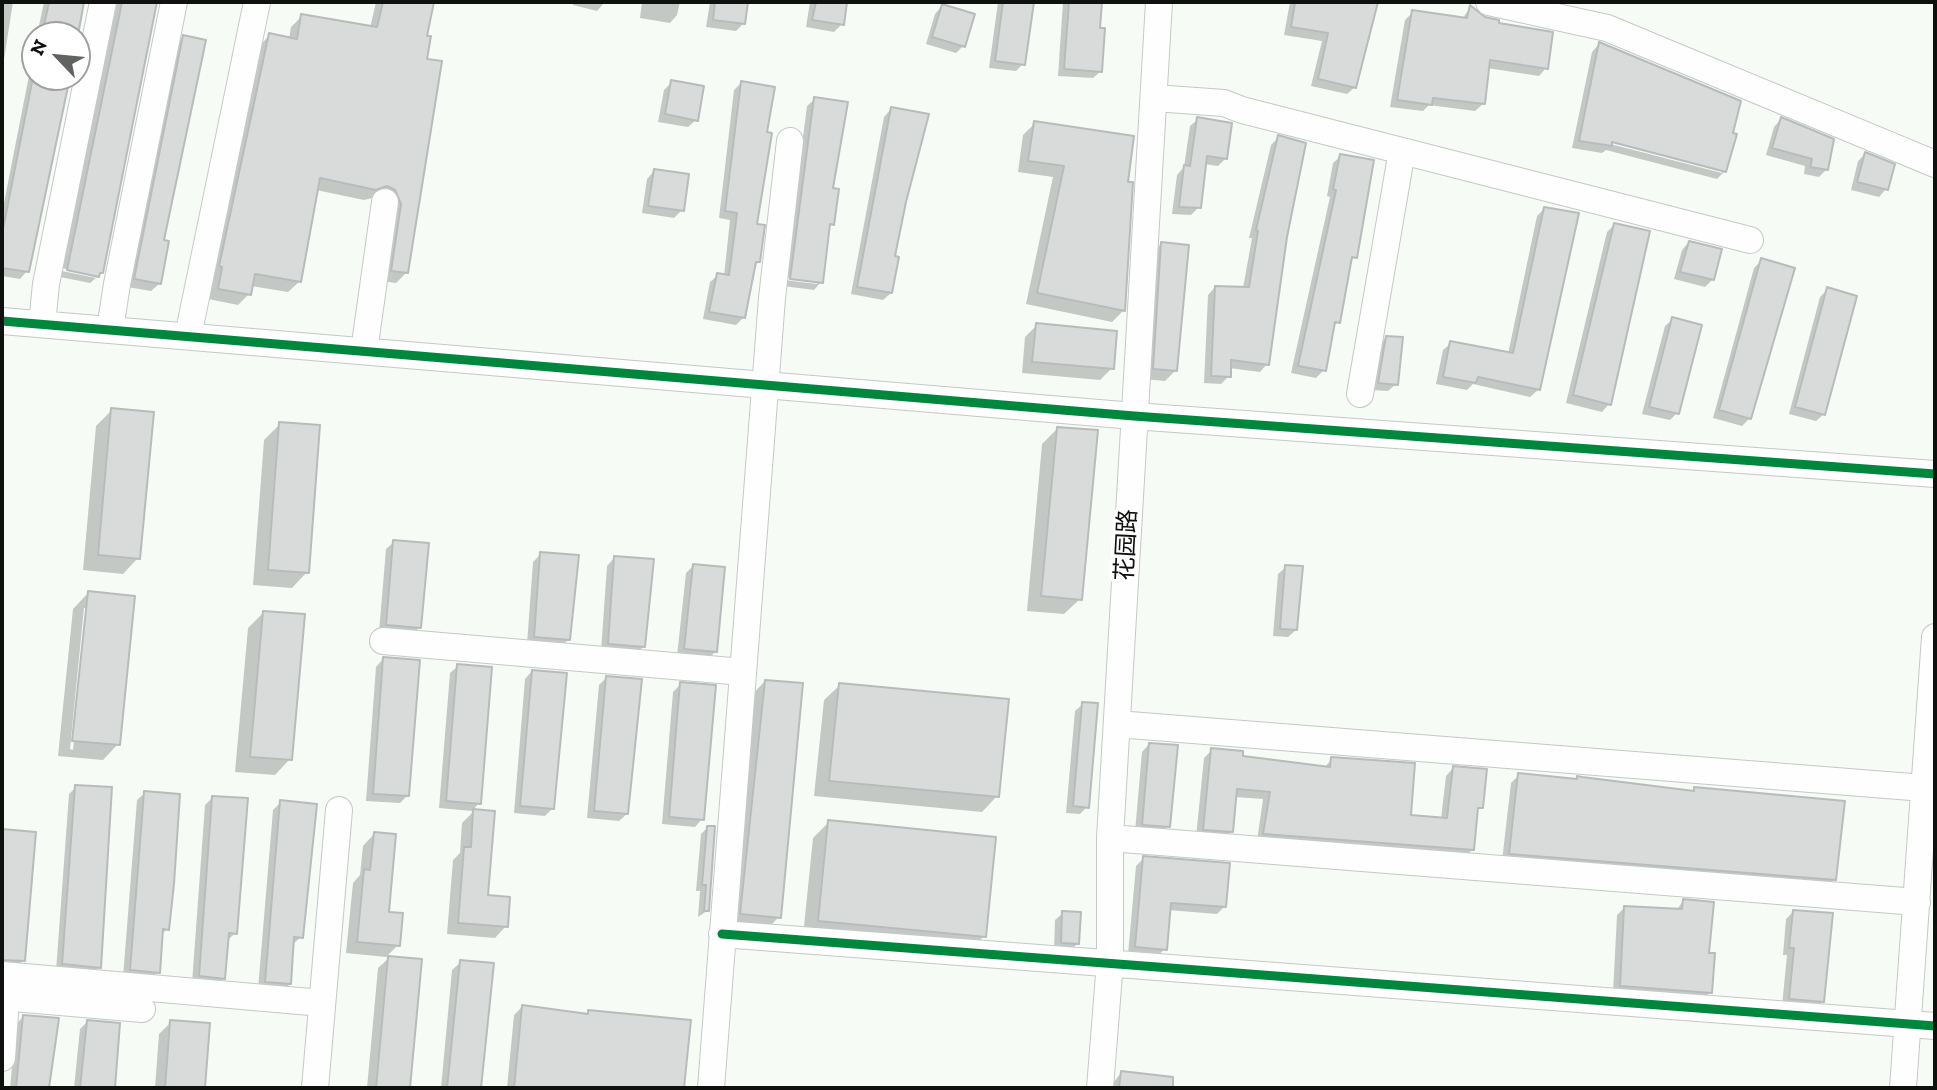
<!DOCTYPE html>
<html>
<head>
<meta charset="utf-8">
<style>
	body { margin:0 }
	#map { position:relative; width:1937px; height:1090px; overflow:hidden; background:#f6fbf6; font-family:"Zilla Slab",serif }
	canvas { display:block }
	.frame { position:absolute; inset:0; border:4px solid #0f110e; pointer-events:none }
	.north { position:absolute; left:21px; top:21px; width:70px; height:70px; box-sizing:border-box; background:#fff; border:2px solid #9fa09f; border-radius:50%; rotate:296deg; font-size:19px; font-weight:700; line-height:28px; text-align:center; color:#0f110e }
	.north::after { content:''; display:block; margin:auto; width:24px; height:32px; background:#60635f; clip-path:polygon(50% 0,100% 100%,50% 72%,0 100%) }
</style>
</head>
<body>
<div id="map">
<canvas width="1937" height="1090"></canvas>
<div class="frame"></div>
<div class="north">N</div>
</div>
<script>
const g = document.querySelector('canvas').getContext('2d');
g.lineJoin = 'round';
function paint(path, color) { g.fillStyle = color; g.fill(path, 'evenodd'); }
function trace(path, color, width, dash) { g.strokeStyle = color; g.lineWidth = width; g.lineCap = dash ? 'butt' : 'round'; g.setLineDash(dash || []); g.stroke(path); }
function drawText(font, color, halo, rows, align = 'center') {
  g.font = font + ' "Zilla Slab","Noto Sans SC",serif'; g.lineWidth = 7; g.setLineDash([]); g.textBaseline = 'middle'; g.strokeStyle = halo; g.fillStyle = color; for (const [text, x, y, turn = 0] of rows) {
    g.save(); g.translate(x, y); g.rotate((+turn || 0) * Math.PI / 180); g.textAlign = isNaN(turn) ? turn : align; if (halo) g.strokeText(text, 0, 0); g.fillText(text, 0, 0); g.restore();
  }
}
paint(new Path2D(`
	M2 2H13L2 72Z
	M44 2H83L76 35H37Z
	M117 2H156L101 273 97 277 62 268Z
	M376 2H419L414 28 407 272 396 283 381 281 376 197 364 200 316 190 299 282 288 292 251 286 249 294 238 305 208 299 259 46 270 35 289 39 291 27 302 16 370 28Z
	M573 2H605L597 11 573 5Z
	M642 2H680L677 15 670 23 640 18Z
	M710 2H747L743 24 736 31 706 27Z
	M810 2H846L842 24 834 32 806 27Z
	M998 2H1033L1023 64 1016 71 989 68Z
	M1063 2H1100L1098 29 1101 71 1093 78 1058 76Z
	M1290 2 1376 4 1355 87 1347 94 1311 86 1322 41 1284 35Z
	M942 6 963 46 956 53 926 44 935 14Z
	M1470 8 1546 68 1539 76 1487 68 1483 104 1475 111 1429 105 1423 111 1390 107 1405 20 1413 12 1462 19Z
	M184 37 159 284 151 291 127 287 176 44Z
	M1599 44 1725 171 1717 179 1606 150 1602 153 1572 148 1592 52ZM1604 138 1722 169V173L1603 142Z
	M35 45V77H67L27 271 20 279 2 276V213Z
	M672 82 696 120 688 127 658 122 664 90Z
	M742 82 765 134 755 226 759 262 753 267 743 318 736 325 703 319 710 282 718 275 724 276 730 220 719 218 734 90Z
	M815 99 831 190 832 224 828 228 821 282 814 290 783 286 784 280 817 284V281L785 277 807 106Z
	M891 109 927 116 893 257 891 293 883 300 851 294 884 117Z
	M1198 119 1226 158 1218 166 1204 164 1199 207 1191 215 1172 214 1177 175 1184 167 1190 126Z
	M1781 119 1827 169 1819 177 1804 174 1805 166 1766 155 1774 127Z
	M1035 123 1126 183 1123 311 1112 322 1026 304 1053 177 1018 172 1023 135Z
	M1279 137 1285 237 1267 364 1260 372 1229 368V376L1221 384 1204 383 1208 295 1215 287 1243 288 1252 238H1249L1271 145Z
	M1865 154 1886 189 1879 197 1851 190 1858 161Z
	M1341 156 1355 257 1349 263 1338 322 1332 328 1324 370 1316 378 1291 373 1330 197 1327 196 1333 163Z
	M654 171 682 210 674 218 642 213 647 179Z
	M1545 208 1538 390 1530 397 1473 384 1467 390 1436 384 1443 350 1451 343 1508 354 1537 216Z
	M1614 225 1609 404 1602 412 1566 403 1607 232Z
	M1689 242 1713 279 1705 287 1674 279 1682 250Z
	M1161 244 1175 371 1165 381 1144 379 1151 254Z
	M1762 260 1750 418 1742 426 1713 418 1754 268Z
	M62 271 96 278 90 283 60 277Z
	M1828 289 1824 414 1816 421 1789 414 1820 297Z
	M1673 319 1677 413 1670 420 1642 414 1665 326Z
	M1037 325 1112 368 1100 380 1022 373 1025 337Z
	M1387 337 1396 384 1388 391 1371 390 1379 345Z
	M112 410 138 558 123 574 83 570 96 426Z
	M280 424 307 572 292 588 253 585 264 440Z
	M1058 428 1080 599 1064 614 1027 611 1042 444Z
	M394 542 420 627 412 635 379 632 386 549Z
	M541 554 568 640 561 647 527 644 533 562Z
	M614 558 644 646 636 654 601 651 607 566Z
	M693 566 715 652 708 659 677 656 686 573Z
	M1286 567 1296 630 1288 637 1273 636 1278 574Z
	M88 593 118 744 103 760 58 756 73 609ZM84 608H88L73 750 70 749Z
	M263 613 290 759 275 775 235 772 248 628Z
	M383 659 408 795 400 803 366 801 376 667Z
	M458 666 479 803 472 811 439 808 450 673Z
	M532 671 553 808 545 816 514 813 525 679Z
	M606 678 627 814 619 821 587 818 599 685Z
	M765 681 779 917 763 933 725 929 750 697Z
	M681 684 702 819 695 827 662 824 673 692Z
	M840 685 997 796 982 812 814 796 824 700Z
	M1083 704 1087 807 1080 814 1066 813 1075 711Z
	M1149 744 1168 826 1161 834 1135 832 1142 752Z
	M1212 750 1241 758 1324 768 1332 759 1410 817 1441 819 1446 776 1453 768 1481 807 1476 812 1473 849 1465 857 1257 841 1263 799 1235 797 1232 831 1224 839 1196 837 1204 758Z
	M1519 775 1575 781 1578 778 1691 793 1695 789 1834 879 1827 887 1502 861 1511 783Z
	M76 787 99 967 91 975 56 971 69 794Z
	M145 793 167 929 161 935 158 972 150 980 123 977 137 800Z
	M213 797 235 933 227 941 223 978 216 985 192 983 205 805Z
	M281 802 301 937 292 945 290 984 282 991 258 989 273 810Z
	M474 811 487 897 506 926 495 938 447 934 453 860 460 853 462 823Z
	M829 822 984 936 968 952 803 936 813 838Z
	M708 827 707 911 698 917 700 891H696L701 834Z
	M3 830 23 960 16 968 2 967Z
	M374 834 387 914 398 945 386 957 346 953 353 883 360 875 363 846Z
	M1144 858 1225 906 1217 914 1168 910 1165 949 1157 956 1128 954 1136 866Z
	M1683 901 1707 954 1710 992 1703 1000 1613 993 1617 915 1624 908 1676 911Z
	M1793 912 1823 1001 1815 1009 1782 1006 1787 955H1783L1786 919Z
	M1063 913 1077 944 1070 951 1054 950 1055 920Z
	M389 958 420 960 408 1088H367L378 968Z
	M461 962 492 965 480 1088H441L452 970Z
	M522 1007 586 1015 589 1012 689 1022 683 1088H507L514 1015Z
	M24 1016 57 1019 48 1088H10L16 1024Z
	M87 1022 118 1025 113 1088H74L80 1029Z
	M171 1022 208 1025 204 1088H155L159 1034Z
	M1121 1073 1164 1078 1163 1088H1109Z`), '#0003');
const building = new Path2D(`
	M49 2H84L78 35H42Z
	M122 2H157L103 273H100L99 277 67 270Z
	M383 2H434L427 36H431L427 59 442 61 408 273 391 271 401 204 395 190 387 186 376 190 320 178 301 282 255 274 251 295 218 289 222 267 219 266 269 33 297 39 301 14 377 27Z
	M715 2H748L745 24 713 20Z
	M816 2H847L844 25 812 20Z
	M1003 2H1034L1025 65 995 61Z
	M1069 2H1102L1100 28H1105L1102 72 1064 69Z
	M1295 2H1378L1356 88 1318 79 1328 33 1291 27Z
	M942 4 975 14 965 47 932 37Z
	M1470 5 1485 17 1499 20V23L1553 32 1548 69 1490 60 1485 104 1433 98 1432 105 1397 100 1412 10 1467 18Z
	M183 35 206 40 164 240 169 241 161 284 134 279Z
	M1599 42 1741 101 1733 133 1737 134 1726 172 1612 142V146L1579 141Z
	M33 77H70L29 272 2 268V234Z
	M671 80 704 86 698 121 665 114Z
	M741 81 775 87 767 132 772 133 757 224 765 225 760 262H756L745 318 709 312 717 273 729 275 737 213 725 211Z
	M814 97 848 102 833 188 839 189 834 225 830 224 823 283 790 279Z
	M891 107 929 114 906 202 895 256 899 257 892 293 857 287Z
	M1197 117 1232 123 1227 159 1207 156 1201 208 1179 207 1184 165 1190 166Z
	M1781 117 1834 139 1828 170 1810 167 1812 159 1772 148Z
	M1034 121 1134 136 1128 182H1133L1125 311 1037 293 1064 166 1028 161Z
	M1278 135 1306 143 1287 237 1269 365 1231 360V377L1211 376 1215 286 1249 287 1258 231 1256 230Z
	M1865 152 1895 164 1888 190 1857 182Z
	M1340 154 1374 160 1357 258 1352 257 1340 323 1335 322 1326 371 1298 366 1336 190 1333 189Z
	M654 169 689 174 684 211 648 206Z
	M1544 207 1579 213 1540 390 1478 377 1476 383 1443 377 1450 341 1513 353Z
	M1614 223 1650 231 1611 405 1573 395Z
	M1689 241 1722 249 1714 280 1680 272Z
	M1161 242 1189 245 1177 371 1153 369Z
	M1761 258 1795 268 1751 419 1719 410Z
	M1827 287 1857 296 1825 415 1795 407Z
	M1672 317 1702 325 1679 414 1649 407Z
	M1036 323 1117 331 1114 369 1032 362Z
	M1386 336 1403 337 1398 385 1378 383Z
	M111 408 154 412 140 559 98 555Z
	M279 422 320 425 309 573 268 570Z
	M1057 427 1098 430 1082 600 1041 596Z
	M393 540 429 543 421 628 386 625Z
	M540 552 579 555 570 640 534 637Z
	M614 556 654 559 645 647 608 644Z
	M693 564 725 567 717 652 684 649Z
	M1285 565 1303 566 1297 630 1280 629Z
	M88 591 135 596 120 745 72 741Z
	M263 611 305 614 292 760 250 757Z
	M383 657 420 660 409 796 373 794Z
	M457 664 492 667 481 804 446 801Z
	M532 670 567 673 554 809 520 806Z
	M606 676 642 679 628 814 594 811Z
	M765 680 803 683 781 918 740 914Z
	M680 682 716 685 704 820 669 817Z
	M839 683 1009 699 999 797 829 781Z
	M1082 702 1098 703 1089 808 1073 806Z
	M1149 743 1178 745 1170 827 1142 825Z
	M1211 748 1243 751V756L1330 767 1331 757 1415 763 1411 815 1447 818 1453 766 1487 769 1483 808H1478L1474 850 1263 834 1270 792 1237 789 1233 832 1203 830Z
	M1518 773 1577 779V776L1582 777 1694 791V787L1845 801 1836 880 1509 854Z
	M75 785 112 787 101 968 62 964Z
	M144 791 180 794 174 884 169 930 163 929 160 973 130 970Z
	M212 796 248 798 237 934 229 933 225 979 199 976Z
	M280 800 317 804 303 938 294 937 291 984 265 982Z
	M473 809 495 811 488 895 510 897 508 927 458 923 464 847H471Z
	M828 820 996 837 986 937 818 921Z
	M707 826H715L709 911H704L706 885H702Z
	M2 829 36 832 25 961 2 960Z
	M374 832 396 834 389 912 403 913 400 946 357 942 364 869 370 870Z
	M1143 856 1230 863 1226 907 1171 903 1167 950 1135 947Z
	M1683 899 1714 902 1709 953H1715L1712 993 1620 986 1624 906 1682 909Z
	M1793 910 1833 913 1824 1002 1789 999 1794 948H1789Z
	M1062 911 1081 912 1079 944 1061 943Z
	M388 956 422 959 410 1088H376Z
	M460 960 494 963 481 1088H447Z
	M522 1005 588 1014V1010L691 1020 684 1088H514Z
	M23 1015 59 1018 49 1088H16Z
	M87 1020 120 1023 115 1088H80Z
	M170 1020 210 1023 205 1088H165Z
	M1121 1071 1173 1077V1088H1119Z`);
paint(building, '#d8dbda');
trace(building, '#b8bbbb', 2);
const minor = new Path2D(`
	M1489 2 1607 28 1935 164
	M1154 98 1224 103 1242 110 1750 240
	M2 321 1134 416 1935 474
	M42 324 46 284 103 2
	M110 329 117 284 174 2
	M188 336 257 2
	M364 351 385 202
	M1360 394 1402 151
	M383 641 743 672
	M1117 724 1924 788
	M1110 838 1917 902
	M722 934 1935 1026
	M2 975 322 1003
	M2 997 142 1009
	M2 1058 6 998
	M315 1088 339 810
	M711 1088 772 298 790 141
	M1100 1088 1110 962V838L1159 2
	M1903 1088 1935 637`);
trace(minor, '#c5c9c5', 28);
trace(minor, '#fefefe', 26);
trace(new Path2D(`
	M2 321 1134 416 1935 474
	M722 934 1935 1026`), '#00873e', 9);
drawText('24px', '#0f110e', '#fff', [
	["花园路",1127,545,-87]
]);
</script>
</body>
</html>
